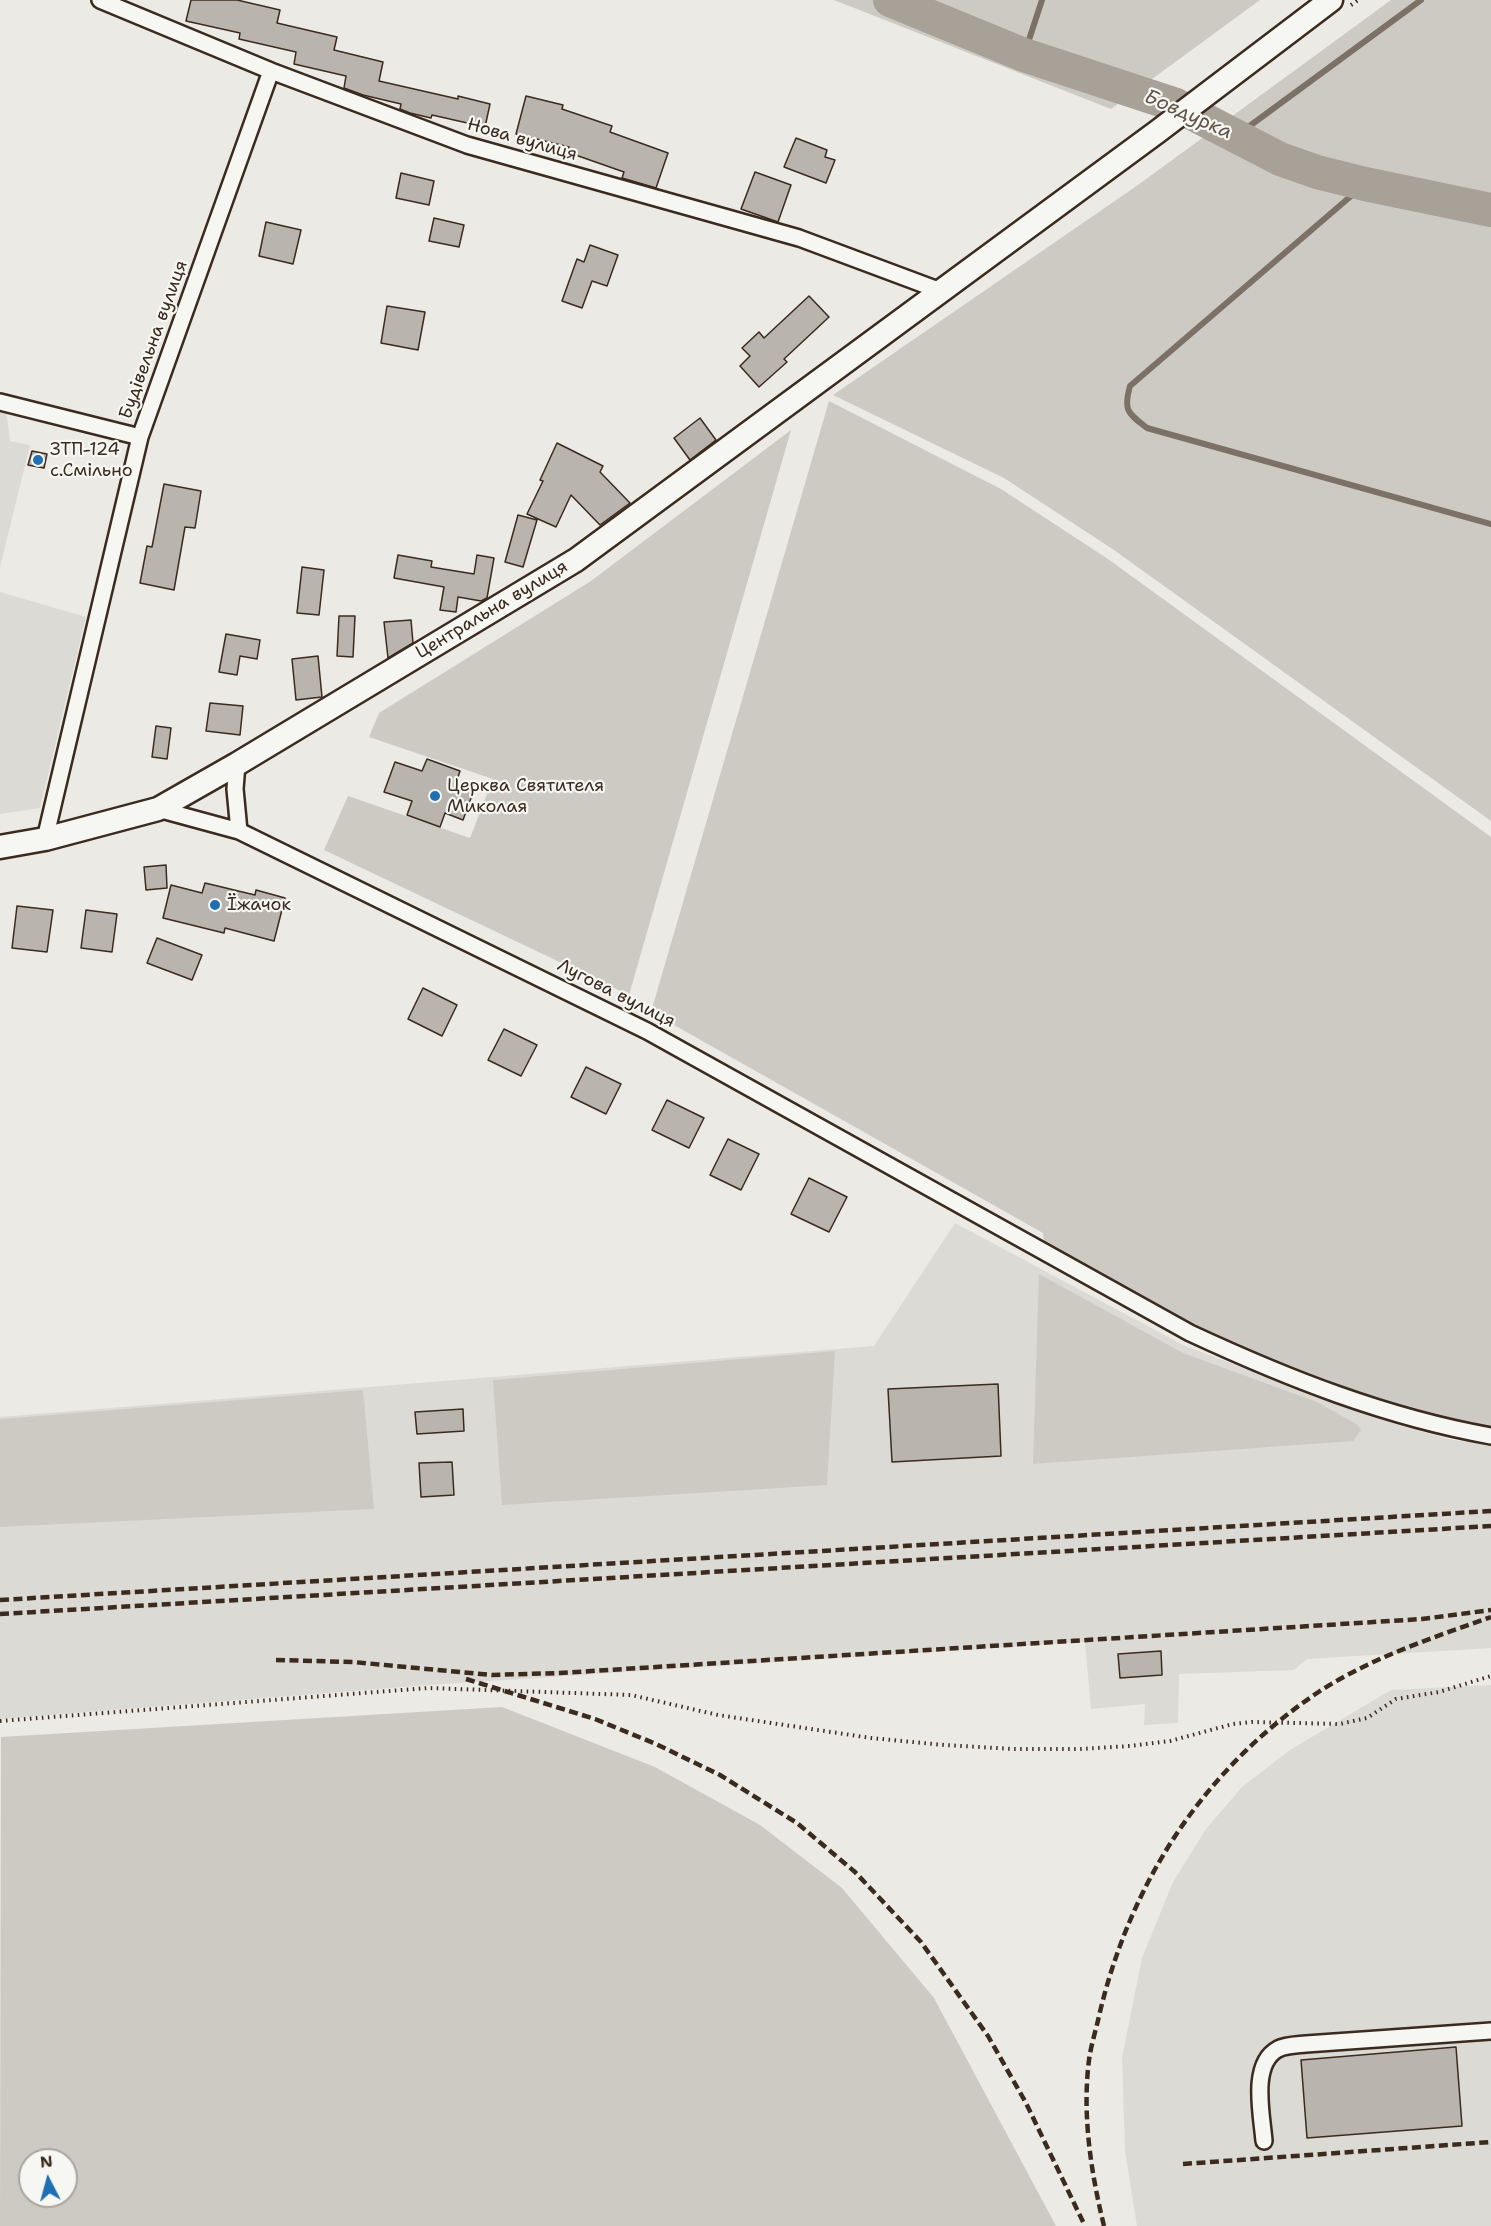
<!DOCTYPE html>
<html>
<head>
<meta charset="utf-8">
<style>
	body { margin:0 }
	#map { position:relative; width:1491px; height:2226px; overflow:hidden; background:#ebeae5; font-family:"Shantell Sans",sans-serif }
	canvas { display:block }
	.north { position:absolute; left:18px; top:2148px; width:60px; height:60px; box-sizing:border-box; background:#f6f6f2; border:2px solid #aba49d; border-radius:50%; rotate:354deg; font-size:16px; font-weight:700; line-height:24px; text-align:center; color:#3b2a1e }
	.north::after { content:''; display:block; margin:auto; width:21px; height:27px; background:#1f6fb2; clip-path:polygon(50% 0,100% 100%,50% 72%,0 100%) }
</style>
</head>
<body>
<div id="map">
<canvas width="1491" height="2226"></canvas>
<div class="north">N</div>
</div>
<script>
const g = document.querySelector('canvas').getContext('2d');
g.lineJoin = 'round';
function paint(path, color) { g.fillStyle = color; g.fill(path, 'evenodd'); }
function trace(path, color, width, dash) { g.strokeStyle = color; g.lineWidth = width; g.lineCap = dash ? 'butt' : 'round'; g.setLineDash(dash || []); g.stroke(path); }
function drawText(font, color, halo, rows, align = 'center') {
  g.font = font + ' "Shantell Sans",sans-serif'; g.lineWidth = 4.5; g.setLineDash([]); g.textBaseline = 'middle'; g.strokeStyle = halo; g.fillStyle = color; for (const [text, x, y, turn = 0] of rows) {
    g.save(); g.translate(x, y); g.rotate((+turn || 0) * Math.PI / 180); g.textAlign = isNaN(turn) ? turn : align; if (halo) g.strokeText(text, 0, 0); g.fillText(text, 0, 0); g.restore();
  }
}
paint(new Path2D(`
	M0 409 6 410 10 441 30 445 0 567Z
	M0 592 86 617 40 808 0 814Z
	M955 1223 1185 1346 1394 1424 1453 1440 1491 1445V1648L1307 1659 1294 1670 1179 1674 1178 1723 1144 1725 1145 1704 1091 1709 1085 1642 428 1685 0 1719V1417L874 1346Z
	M1491 1685V2226H1137L1125 2151 1122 2058 1142 1958 1173 1882 1206 1829 1242 1787 1290 1750 1391 1690Z`), '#dcdad4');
paint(new Path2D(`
	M834 0H1260L1111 109Z
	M1391 0H1491V821L1114 550 1004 478 833 395 1138 185Z
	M829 401 1001 489 1108 559 1491 837V1428C1434 1416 1375 1403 1320 1383 1223 1347 1134 1293 1044 1244L1043 1233 651 1012Z
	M791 430 629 995 324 850 348 796 470 838 493 779 369 737 379 713 591 581Z
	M1039 1274 1183 1353 1317 1402 1358 1425 1361 1430 1353 1441 1033 1464Z
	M835 1351 827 1485 502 1505 493 1380Z
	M363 1390 374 1509 0 1527V1419Z
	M502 1707 655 1767 760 1825 842 1888 934 1998 1056 2226H0L1 1737ZM30 2160H66V2196H30Z`), '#cdcac4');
trace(new Path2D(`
	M1024 55 1042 0
	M1236 136 1421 0
	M1365 184 1130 386C1123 411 1128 413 1147 428L1491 524`), '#7c7167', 6);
trace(new Path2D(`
	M890 0 1024 55 1176 105 1280 159 1317 172 1365 184 1491 210`), '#a8a198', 34);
const building = new Path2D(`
	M191 0H237L280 10 277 23 337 37 334 50 383 62 379 81 458 99V96L490 104 485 127 432 115 431 118 410 113 400 109 401 104 363 95 344 88 346 76 294 64 296 52 239 39 240 33 186 21Z
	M526 96 563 105 562 109 612 126 610 132 668 153 656 188 622 178 624 172 567 152 569 147 516 134Z
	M796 138 827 150 825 157 835 160 826 183 784 167Z
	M755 172 791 185 778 222 741 209Z
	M401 173 434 181 429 205 396 198Z
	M434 218 464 225 459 247 429 241Z
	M266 222 301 230 293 264 259 256Z
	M590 245 618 255 607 286 592 281 582 308 562 301 577 259 584 262Z
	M809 296 829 317 784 359 787 362 759 387 740 366 750 356 742 348 759 332 764 338Z
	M387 306 425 312 418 350 381 343Z
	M700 418 716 440 690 460 674 438Z
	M557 443 603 466 600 472 630 503 600 525 571 495 556 527 527 514 543 481 540 480Z
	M32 451 47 454 44 468 28 465Z
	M164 484 201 491 195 528 185 527 174 590 140 583 147 546 152 547Z
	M518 515 537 520 523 567 505 562Z
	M398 555 432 561 431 567 474 574 477 555 494 558 487 598 481 601 458 597 456 612 440 610 444 587 394 578Z
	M302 567 324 570 319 615 297 613Z
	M339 616H355L353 657 337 656Z
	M411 620 413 643 388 658 384 622Z
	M226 634 260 640 257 659 240 656 237 675 219 672Z
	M318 656 322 697 296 700 292 659Z
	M210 703 243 706 240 735 206 731Z
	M156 726 171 728 167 759 152 757Z
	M427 759 460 771 456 783 474 790 463 820 445 813 440 827 407 815 412 801 384 792 395 762 422 771Z
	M166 865 167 888 146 890 144 867Z
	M205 883 255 895 256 890 285 898 274 941 225 928 224 933 163 918 171 885 202 893Z
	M17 906 53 910 47 952 12 948Z
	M86 910 117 914 112 952 81 948Z
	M157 938 202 955 192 980 147 963Z
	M423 988 457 1005 442 1036 408 1019Z
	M504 1029 537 1045 521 1076 488 1060Z
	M586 1067 621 1084 606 1114 571 1097Z
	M667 1100 704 1118 689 1148 652 1130Z
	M728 1139 759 1154 741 1190 710 1175Z
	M809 1178 847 1197 829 1232 791 1214Z
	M998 1384 1001 1456 892 1462 888 1389Z
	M463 1409 464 1431 417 1434 415 1412Z
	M452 1462 454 1495 421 1497 419 1463Z
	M1161 1651 1162 1675 1120 1678 1118 1654Z
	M1456 2047 1462 2126 1307 2138 1301 2060Z`);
paint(building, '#bab4ae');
trace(building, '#3b2a1e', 1.5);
const street = new Path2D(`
	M100 0 271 71 467 145 799 238 941 291
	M0 402 140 437
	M237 764 235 789 239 831
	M158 809 239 831 647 1031 1190 1333C1287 1378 1385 1417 1491 1436
	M45 839 140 437 271 71
	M1264 2141C1262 2115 1250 2064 1278 2049 1286 2045 1297 2045 1306 2044L1491 2031`);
const secondary = new Path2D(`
	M0 847 45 839 158 809 237 764 576 560 1157 132 1331 0`);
trace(street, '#3b2a1e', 20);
trace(secondary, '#3b2a1e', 27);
trace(new Path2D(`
	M1351 5 1358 0
	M0 1721 428 1688 631 1695 718 1715 871 1738 944 1745 1014 1749H1080L1130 1746 1170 1741 1233 1724 1252 1722 1340 1724 1367 1718 1396 1699 1439 1692 1491 1676`), '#3b2a1e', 4, [1.5, 4.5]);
trace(street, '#f6f6f2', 15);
trace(secondary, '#f6f6f2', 22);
trace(new Path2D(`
	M0 1600 1491 1511
	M0 1614 1491 1526
	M276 1660 353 1662 492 1675 560 1673 1422 1619 1491 1610
	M466 1679 595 1719 656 1744 720 1775 797 1823 855 1872 921 1942 988 2036 1026 2103 1085 2226
	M1183 2164 1491 2142
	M1104 2226C1091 2173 1082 2115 1089 2060 1091 2045 1096 2030 1099 2016 1130 1883 1203 1770 1317 1693 1370 1658 1432 1638 1491 1617`), '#3b2a1e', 4.5, [9, 4.5]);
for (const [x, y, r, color] of [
	[38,460,6,"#1f6fb2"],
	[435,796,6,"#1f6fb2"],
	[215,905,6,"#1f6fb2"]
]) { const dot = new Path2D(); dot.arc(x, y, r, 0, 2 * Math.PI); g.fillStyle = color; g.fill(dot); trace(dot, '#f6f6f2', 2); }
drawText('18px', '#3b2a1e', '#f6f6f2', [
	["Нова вулиця",522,140,16],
	["Будівельна вулиця",154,340,-70],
	["Центральна вулиця",492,610,-31],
	["Лугова вулиця",616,994,27]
]);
drawText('18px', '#3b2a1e', '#f6f6f2', [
	["ЗТП-124",50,450],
	["с.Смільно",50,471],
	["Церква Святителя",447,786],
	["Миколая",447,807],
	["Їжачок",227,905]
], 'left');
drawText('italic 20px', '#615449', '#f6f6f2', [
	["Бовдурка",1188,115,24]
]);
</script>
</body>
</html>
